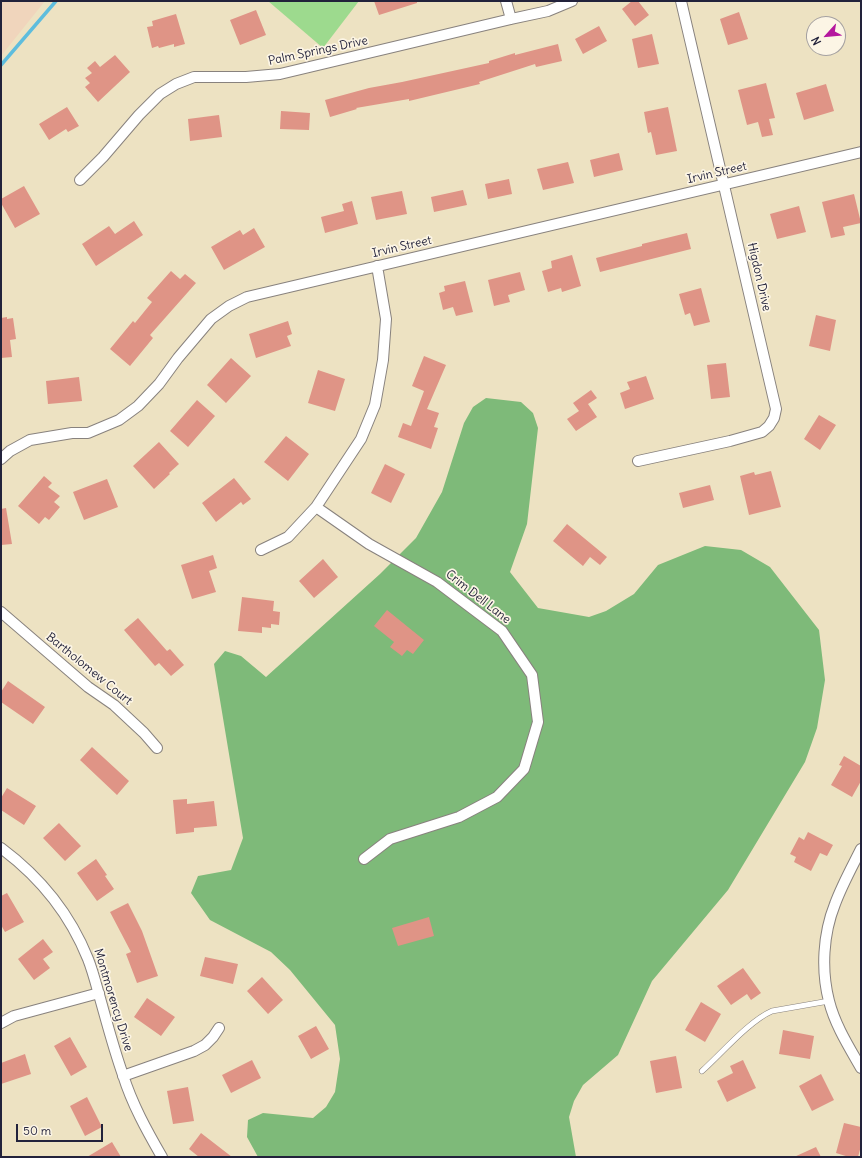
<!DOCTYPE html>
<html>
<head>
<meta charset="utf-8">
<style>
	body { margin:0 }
	#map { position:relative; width:862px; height:1158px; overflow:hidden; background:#ede2c2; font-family:Delius,sans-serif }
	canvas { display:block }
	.frame { position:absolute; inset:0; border:2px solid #22223b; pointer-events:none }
	.north { position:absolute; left:806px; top:16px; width:40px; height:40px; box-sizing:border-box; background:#fcf5e5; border:1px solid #a5a1a1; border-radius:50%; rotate:243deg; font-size:11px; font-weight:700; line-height:16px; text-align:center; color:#22223b }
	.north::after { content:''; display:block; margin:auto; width:14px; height:18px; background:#b5179e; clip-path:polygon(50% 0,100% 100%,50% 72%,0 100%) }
	.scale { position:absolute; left:16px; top:1124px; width:87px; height:18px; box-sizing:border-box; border:2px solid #22223b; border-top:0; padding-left:5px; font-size:12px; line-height:14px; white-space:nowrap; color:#22223b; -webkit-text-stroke:3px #fcf5e5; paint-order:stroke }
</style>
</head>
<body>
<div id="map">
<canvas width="862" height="1158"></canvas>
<div class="frame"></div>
<div class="north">N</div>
<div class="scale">50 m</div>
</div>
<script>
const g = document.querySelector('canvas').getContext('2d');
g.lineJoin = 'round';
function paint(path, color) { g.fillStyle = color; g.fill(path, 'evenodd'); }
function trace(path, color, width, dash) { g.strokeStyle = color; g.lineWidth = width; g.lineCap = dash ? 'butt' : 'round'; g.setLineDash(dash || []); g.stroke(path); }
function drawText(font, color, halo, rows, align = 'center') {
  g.font = font + ' Delius,sans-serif'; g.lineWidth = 3.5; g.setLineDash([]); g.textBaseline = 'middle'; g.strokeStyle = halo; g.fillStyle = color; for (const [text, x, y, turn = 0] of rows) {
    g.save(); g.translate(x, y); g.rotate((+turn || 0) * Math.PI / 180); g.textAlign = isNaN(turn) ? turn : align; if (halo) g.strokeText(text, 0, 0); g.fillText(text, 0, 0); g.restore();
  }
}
paint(new Path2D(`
	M1 1H45L1 56Z`), '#f0d5bc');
paint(new Path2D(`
	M268 1H359L323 48Z`), '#9dda8e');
paint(new Path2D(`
	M486 398 521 402 533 413 538 428 527 524 510 572 538 608 589 617 606 611 634 594 658 565 705 546 741 550 770 567 819 630 825 680 817 728 805 762 728 890 652 981 618 1055 583 1085 574 1101 569 1117 576 1157H258L247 1137 248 1120 263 1113 313 1118 326 1107 335 1092 340 1059 335 1025 290 970 271 952 210 920 191 893 198 876 231 870 243 838 214 664 225 651 241 656 266 677 380 574 416 538 442 492 464 423 473 407Z`), '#7eba79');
trace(new Path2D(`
	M1 65 56 1`), '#5ebddd', 3.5);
paint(new Path2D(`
	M374 1H417V3L379 15Z
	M632 1H638L649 15 635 26 622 9Z
	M256 10 266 35 240 45 230 20Z
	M739 12 748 39 728 45 720 19Z
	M176 14 185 44 174 47V44L159 48 158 46 152 48 147 27 153 26 152 21Z
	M599 26 607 41 583 54 575 39Z
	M652 34 659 64 638 68 632 39Z
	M558 44 562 61 536 67 535 64 479 82 480 84 409 101V99L356 108 357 109 330 117 325 100 369 88 402 82 489 63V61L515 53V55Z
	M115 55 130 72 98 102 85 87 90 83 85 78 92 73 87 68 95 61 100 67Z
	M766 83 775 118 769 119 773 135 762 137 758 122 747 125 738 90Z
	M826 84 834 111 804 120 796 93Z
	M67 107 79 126 68 132 66 129 49 140 39 124Z
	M668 107 677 151 656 155 651 132 648 133 644 112Z
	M281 111 310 113 309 130 280 129Z
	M219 115 222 137 190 141 188 119Z
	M619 153 623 170 594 177 590 160Z
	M568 162 574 183 543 190 537 169Z
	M509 179 512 194 488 199 485 184Z
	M24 186 40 214 15 228 1 203V199Z
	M463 190 467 205 434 212 431 197Z
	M402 191 407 214 376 220 371 197Z
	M854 194 861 223 843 227 845 235 831 238 822 202Z
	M352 201 358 224 325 233 321 217 344 211 342 204Z
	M799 206 806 232 777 239 770 214Z
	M134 221 143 235 96 266 82 244 109 226 115 234Z
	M254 228 265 247 224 270 211 247 240 230 243 235Z
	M687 233 691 249 600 272 596 258 642 246V244Z
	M572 255 581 286 562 292 561 288 548 292 542 271 552 268 551 261Z
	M171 271 180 279 185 274 196 283 150 335 153 338 130 366 110 349 133 321 135 323 152 302 147 298Z
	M520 272 525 290 508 295 510 302 494 306 488 280Z
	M465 281 473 312 456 316 453 307 443 310 439 293 445 291 444 286Z
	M701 288 710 322 694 326 690 313 685 315 679 294Z
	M816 315 836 320 830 351 809 346Z
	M7 317V319L13 318 16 339 10 340 12 357 1 358V318Z
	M288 321 292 334 287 336 291 346 256 358 249 334Z
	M424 356 446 365 427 409 439 413 434 427 438 428 431 449 398 437 403 423 411 426 424 391 412 386Z
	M231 358 251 376 226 403 207 385Z
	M726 363 730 397 711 399 707 365Z
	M318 370 345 379 335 411 308 403Z
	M646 376 654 399 625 409 620 393 630 389 627 382Z
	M79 377 82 401 48 404 46 381Z
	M591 390 597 398 588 404 597 417 576 431 567 419 579 411 573 403Z
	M197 400 215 416 188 447 170 431Z
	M819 415 836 425 820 450 804 439Z
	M286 436 309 454 288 481 264 462Z
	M159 442 179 464 169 473 170 474 154 489 133 466Z
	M385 464 405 474 391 503 371 493Z
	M771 471 781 507 749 515 740 476 754 472 755 475Z
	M44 476 52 483 48 487 60 496 54 502 60 507 49 520 45 517 39 524 18 506Z
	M234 478 251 499 243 505 241 502 216 522 202 503Z
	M107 479 118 507 84 520 73 492Z
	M710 485 714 500 683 508 679 493Z
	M6 508 12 544 1 545V509Z
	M567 524 607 557 600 565 590 557 583 566 553 541Z
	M213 555 217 568 209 571 216 592 192 599 181 565Z
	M323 559 338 577 314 598 299 581Z
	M242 597 274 601 273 611 280 612 279 625 271 624V628L262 627V633L238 631Z
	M387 610 424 640 413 654 407 650 402 656 390 647 394 642 374 626Z
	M138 618 167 651 170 649 184 665 171 676 159 663 155 666 124 630Z
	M8 681 45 707 33 724 1 702V692Z
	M92 747 129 781 117 795 80 760Z
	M844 756 861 766V781L852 797 831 785 842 766 839 765Z
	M7 788 36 806 24 825 1 810V798Z
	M187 799V804L214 801 217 826 194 828V832L176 834 173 800Z
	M59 823 81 846 65 861 43 838Z
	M808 832 833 845 827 856 820 853 811 871 794 862 796 857 790 854 799 837 804 840Z
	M96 859 107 875 105 876 114 889 97 901 77 873Z
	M7 893 24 922 5 932 1 925V896Z
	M128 903 142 931 158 976 137 983 126 954 131 952 110 912Z
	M429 917 434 936 398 946 392 928Z
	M43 939 53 952 43 959 50 968 34 980 18 959Z
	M205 957 238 964 233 984 200 976Z
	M743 968 761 993 751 1000 747 994 731 1005 717 986Z
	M262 977 283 1000 268 1014 247 991Z
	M147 998 175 1017 161 1036 134 1017Z
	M701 1002 721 1014 705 1042 685 1030Z
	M316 1026 329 1049 311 1059 298 1036Z
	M783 1030 814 1036 810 1059 779 1054Z
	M70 1037 87 1067 71 1076 54 1046Z
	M25 1054 31 1074 1 1084V1063Z
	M676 1056 682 1088 656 1093 650 1061Z
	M252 1060 261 1078 231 1093 222 1075Z
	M743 1060 756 1088 727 1102 717 1081 733 1073 730 1066Z
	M821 1074 834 1100 812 1111 799 1086Z
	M188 1087 194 1121 173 1124 167 1091Z
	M87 1097 102 1127 85 1136 70 1106Z
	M844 1123 861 1127V1146L858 1157H849L836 1153Z
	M201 1133 232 1157H199L189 1149Z
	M112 1142 121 1157H87Z
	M816 1147 821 1157H794Z`), '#df9486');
const lane = new Path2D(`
	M702 1071C721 1054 749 1021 772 1011L829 1001`);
const street = new Path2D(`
	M506 1 511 19
	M80 180 103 157 139 115 160 94 176 84 194 77H246L280 74 511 19 548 11 572 1
	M1 459 10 451 30 440 72 433H88L119 420 138 406 159 384 178 358 211 319 229 306 247 297 861 152
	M638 461 730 441 762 432 769 426 774 418 776 409 681 1
	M316 507 369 544 437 582 502 631 532 675 538 722 524 769 497 797 459 817 390 839 364 859
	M261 550 288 537 316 507 361 439 375 405 383 360 386 319 377 266
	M1 612 88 687 114 705 144 733 157 748
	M1 848C40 877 70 914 88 959 92 969 95 980 98 991 106 1019 113 1047 123 1075 132 1104 147 1131 162 1157
	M861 849C852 867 842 885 835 904 823 934 821 970 829 1001 835 1025 849 1047 861 1068
	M1 1023 14 1016 99 993
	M123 1076 194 1051 205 1045 213 1037 219 1028`);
trace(lane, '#88827e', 6);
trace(street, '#88827e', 12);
trace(lane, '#fff', 5);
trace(street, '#fff', 10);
drawText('12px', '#22223b', '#fcf5e5', [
	["Palm Springs Drive",318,51,-12],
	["Irvin Street",717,173,-13],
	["Irvin Street",402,247,-13],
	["Higdon Drive",759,277,77],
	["Crim Dell Lane",478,597,38],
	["Bartholomew Court",89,669,39],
	["Montmorency Drive",113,1000,73]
]);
</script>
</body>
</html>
